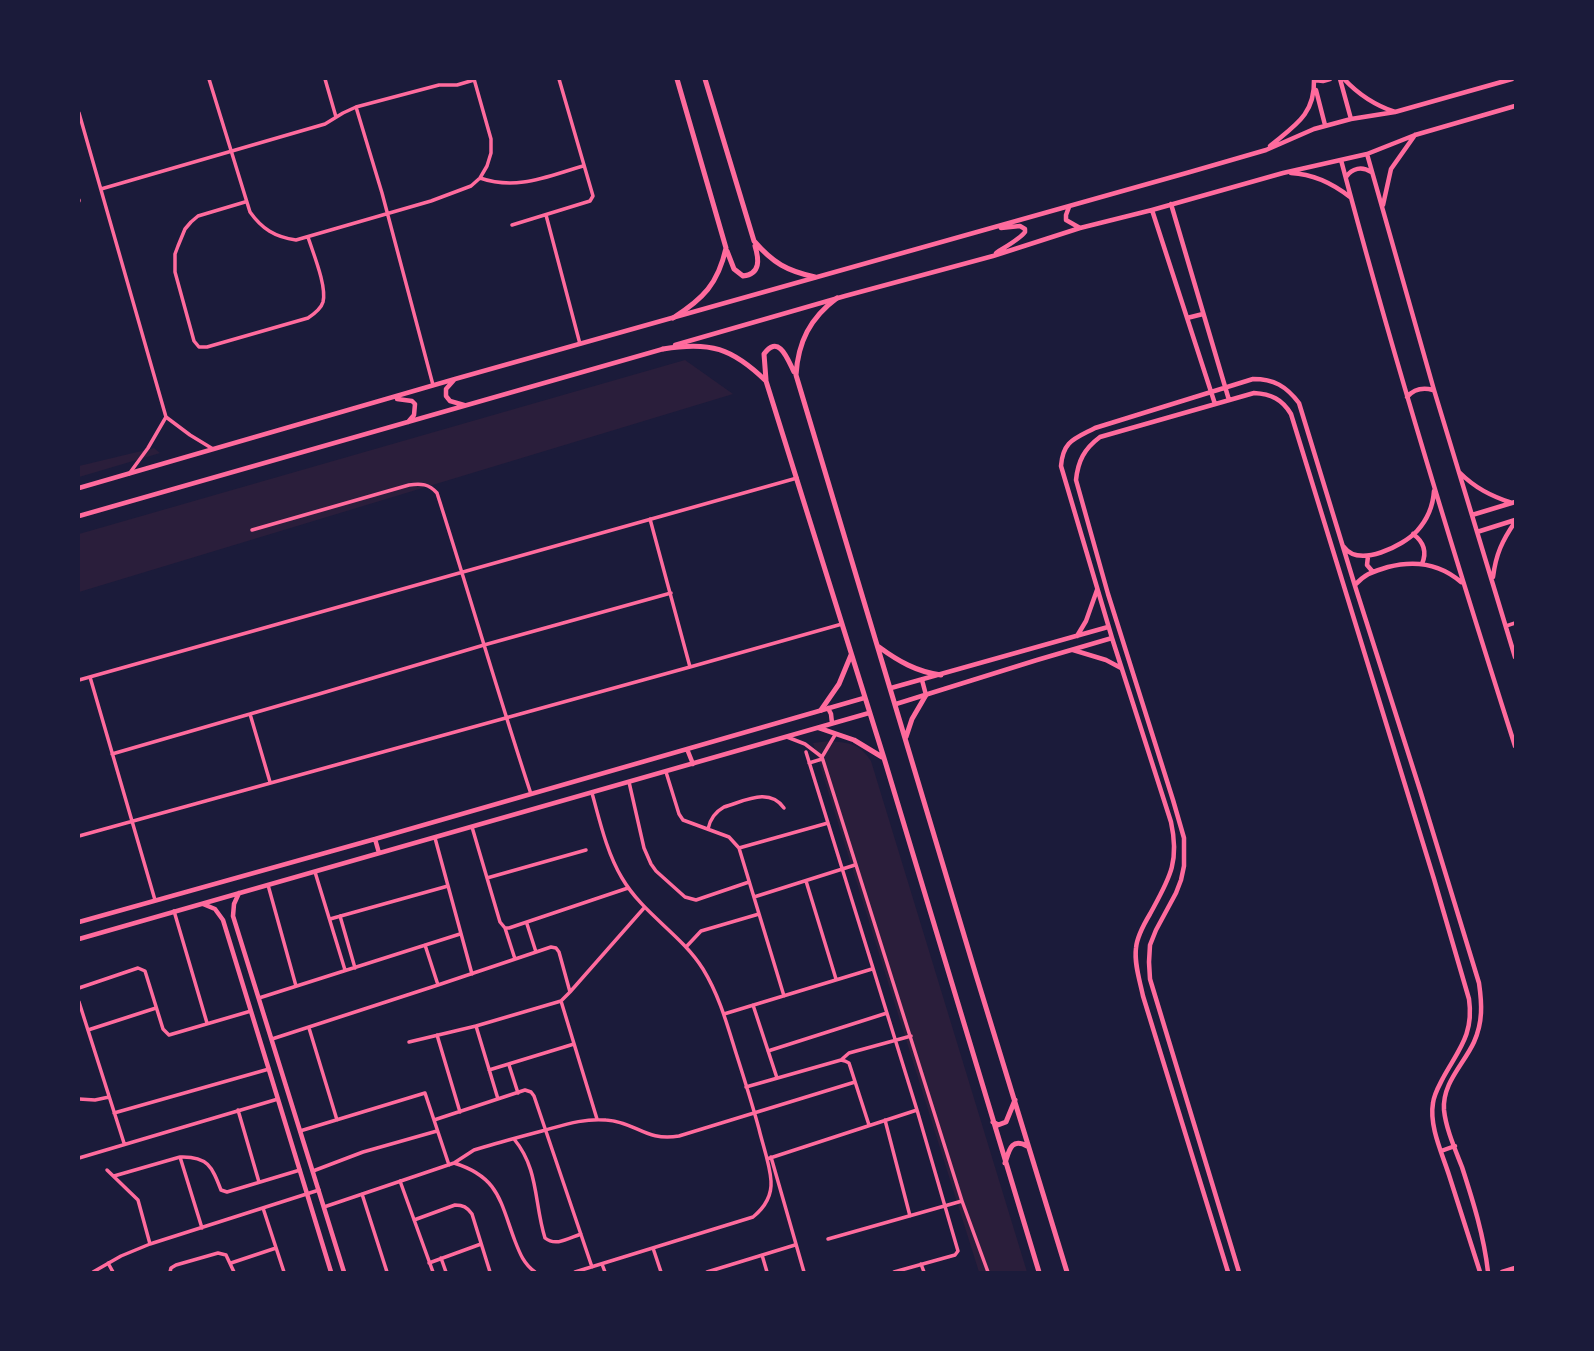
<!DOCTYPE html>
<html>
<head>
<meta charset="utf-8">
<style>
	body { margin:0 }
	#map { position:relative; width:1594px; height:1351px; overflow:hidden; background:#1b1b3a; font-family:"Varela Round",sans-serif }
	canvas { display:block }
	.frame { position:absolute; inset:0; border:80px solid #1b1b3a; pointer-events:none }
</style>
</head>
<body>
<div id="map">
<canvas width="1594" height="1351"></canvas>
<div class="frame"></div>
</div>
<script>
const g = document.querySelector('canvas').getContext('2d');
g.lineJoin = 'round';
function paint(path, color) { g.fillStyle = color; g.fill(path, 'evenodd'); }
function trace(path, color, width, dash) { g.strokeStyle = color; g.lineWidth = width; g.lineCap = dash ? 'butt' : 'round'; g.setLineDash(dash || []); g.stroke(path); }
paint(new Path2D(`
	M685 360 733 394 79 592V534Z
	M154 448 160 453 79 477V466Z
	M829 741C850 743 859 743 871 761L1027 1272H979L813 743Z`), '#2a1e3b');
trace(new Path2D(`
	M209 79 250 212C262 229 275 237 296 240L431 201 471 186 480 178 487 166 491 153V139L474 79
	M325 79 336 117
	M356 107 382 193 433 385
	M79 113 166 417
	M480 178C517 191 548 176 583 166
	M101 189 325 124 343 113 356 107 439 85H457L474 80
	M79 201V200
	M245 202 198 216 191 222 185 229 178 246 175 254V272L194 341 199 347H207L308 318C314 314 321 309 323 302 327 286 313 253 308 237
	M546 215 580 344
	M512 225 590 201 593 196 559 79
	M166 417 190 435 213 449
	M129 474 148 448 166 417
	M650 519 690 667 842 624
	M252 530 409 485C421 483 429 484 437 493 469 593 498 694 531 794
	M1506 626 1515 623
	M90 677 155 900
	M79 680 797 478
	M250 714 270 782
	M787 737 805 744 822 757 962 1201 988 1272
	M806 752 917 1110 958 1251 955 1255 894 1272
	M112 754 319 694 484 645 671 593
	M822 757 835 735
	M809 763 822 759
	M666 772 679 814 683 820 729 837 739 848 784 996
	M629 782 644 848 651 864 656 871 685 897 696 900 749 882
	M472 827 500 922 505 928H509L628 888
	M708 829C710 819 715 812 724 807 745 801 769 787 784 808
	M79 836 690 667
	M435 838 472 974
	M739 848 828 823
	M315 872 345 970
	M487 878 586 850
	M806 881 836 979
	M268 885 296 986
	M754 897 855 865
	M174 911 207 1023
	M340 916 355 968
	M330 919 448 886
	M527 924 536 952
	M505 928 515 959
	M425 945 438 985
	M686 947 701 931 759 914
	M79 988 138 968 145 971 163 1029 169 1035 251 1011
	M259 998 460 934
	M561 1001 597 1119
	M79 1002 124 1143
	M753 1005 777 1078
	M724 1014 872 969
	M476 1026 498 1099
	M309 1028 337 1120
	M88 1030 156 1008
	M437 1035 460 1112
	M272 1039 438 985 551 947 556 948 559 952 570 992
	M409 1042 476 1026 561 1001 570 992 644 908
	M768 1051 887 1013
	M841 1060 845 1061 849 1063 869 1125
	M509 1065 518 1093
	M489 1070 574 1044
	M746 1087 841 1060 849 1053 911 1036
	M79 1099 95 1100 109 1097
	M238 1110 259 1182
	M114 1113 269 1069
	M434 1120 525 1090 531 1092 534 1096 592 1267
	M885 1120 910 1216
	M300 1131 425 1093 449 1165
	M514 1139C539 1169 534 1203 545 1238 556 1247 569 1238 581 1234
	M180 1157 202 1228
	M771 1157 804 1272
	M79 1158 278 1099
	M767 1159 917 1110
	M454 1163 474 1150 484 1147C504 1141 523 1136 542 1131 564 1125 584 1118 606 1120 636 1122 646 1142 679 1136L855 1082
	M107 1170 138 1200 150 1244
	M313 1171 363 1152 437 1131
	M114 1176 180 1157C208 1156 212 1167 221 1190L227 1192 300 1170
	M400 1181 433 1272
	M362 1194 387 1272
	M324 1207 454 1163C499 1177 500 1201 515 1241 520 1254 524 1264 535 1272
	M263 1208 284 1272
	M414 1220 455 1205C463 1205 467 1207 472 1214L490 1272
	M828 1239 962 1201
	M653 1248 661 1272
	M762 1255 767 1272
	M441 1258 446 1272
	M108 1263 113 1272
	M231 1263 276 1248
	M429 1263 481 1244
	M602 1264 605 1272
	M921 1264 924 1272
	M93 1272 121 1256 150 1244 319 1190
	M170 1272 171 1268 176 1265 218 1253 226 1255 234 1272
	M575 1272 753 1217C764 1208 772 1196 771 1181 770 1164 763 1146 759 1129 752 1103 744 1078 736 1053 727 1024 719 995 703 969 681 934 643 914 622 878 607 853 600 822 592 793
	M707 1272 795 1245`), '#ff6b9d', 3.5);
trace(new Path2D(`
	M1340 79 1351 119
	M1344 79C1358 94 1374 105 1395 112
	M1316 90 1325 125
	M1270 146C1294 126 1315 115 1314 80L1323 81 1330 79
	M1367 154 1434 390 1515 657
	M1341 160C1393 357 1453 552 1515 746
	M1291 173C1314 174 1332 183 1350 197
	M1346 177C1352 168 1362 166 1371 172
	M1171 204 1229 400
	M1383 205 1391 169 1415 135
	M1069 207 1066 215V220L1080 228
	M1152 210 1215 404
	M996 253C1005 247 1020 239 1025 232V229L1020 226 1001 228
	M1187 318 1203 314
	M675 345 845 296 993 256 1080 228 1152 210 1283 173 1367 154 1415 135 1515 106
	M454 380 446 389V396L450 401 464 405
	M1407 397C1414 389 1422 387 1433 390
	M397 399 412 401 415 404 414 415 408 422
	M1459 472C1475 488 1491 496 1512 503
	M79 488 455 379 1190 172 1266 150 1314 129 1351 119 1395 112 1512 79
	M1472 515 1515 502
	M79 516 663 349
	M1477 532 1515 520
	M1413 534C1424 542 1427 552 1422 564
	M1344 547C1359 568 1403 546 1417 531 1427 520 1433 506 1434 491
	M1368 556 1367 565 1373 572
	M1493 577C1496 554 1502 541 1515 522
	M1355 585C1366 573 1373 572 1388 567 1415 560 1439 563 1461 582
	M1077 636 1086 621 1097 590
	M1073 650 1106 660 1121 668
	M922 680 926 695
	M891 688 1108 627
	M896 704 1037 660 1112 638
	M828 708 831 714 832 723
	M687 749 693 764
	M375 839 379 853
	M239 893 234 904 233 916 344 1272
	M203 904 215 909 223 920 331 1272
	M79 922 375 839 864 698
	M79 939 869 713
	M1441 1151 1455 1146
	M1228 1272 1143 996C1140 981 1134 964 1136 948 1137 936 1144 924 1150 914 1169 879 1180 863 1171 822L1112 638 1061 466C1063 441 1074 439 1095 428L1253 379C1274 379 1286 386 1299 403L1355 586 1420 790 1479 983C1482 1004 1483 1022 1474 1042 1464 1064 1442 1083 1444 1110 1446 1129 1455 1149 1462 1167 1473 1201 1484 1236 1488 1272
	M1239 1272 1150 979 1149 962 1150 945 1156 930 1176 893 1181 880 1184 866V838L1173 800 1108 594 1076 480C1078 461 1084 449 1100 437L1254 393C1271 394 1282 399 1291 414L1434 879 1469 999C1474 1034 1459 1049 1443 1078 1439 1086 1434 1094 1433 1103 1429 1126 1442 1153 1449 1175 1459 1207 1470 1240 1480 1272
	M1502 1272 1515 1268`), '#ff6b9d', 4.5);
trace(new Path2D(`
	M705 79 754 241C773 263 787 271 815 277
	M727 251 734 269 743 276C761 274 759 259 755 246
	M837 298C810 318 798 342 796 375L976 975 1067 1272
	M673 318C703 299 718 284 726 248L677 79
	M663 349C710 341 732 348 766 381L884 758 1039 1272
	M766 380 764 354C779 333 788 360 794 372
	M879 647C898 661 917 672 941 675
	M821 710 839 684 851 655
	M819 728 854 740 882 757
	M906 737 912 719 926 695
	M993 1122 998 1125 1006 1122 1015 1100
	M1005 1163C1009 1151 1011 1137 1027 1146`), '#ff6b9d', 5);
</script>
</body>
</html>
